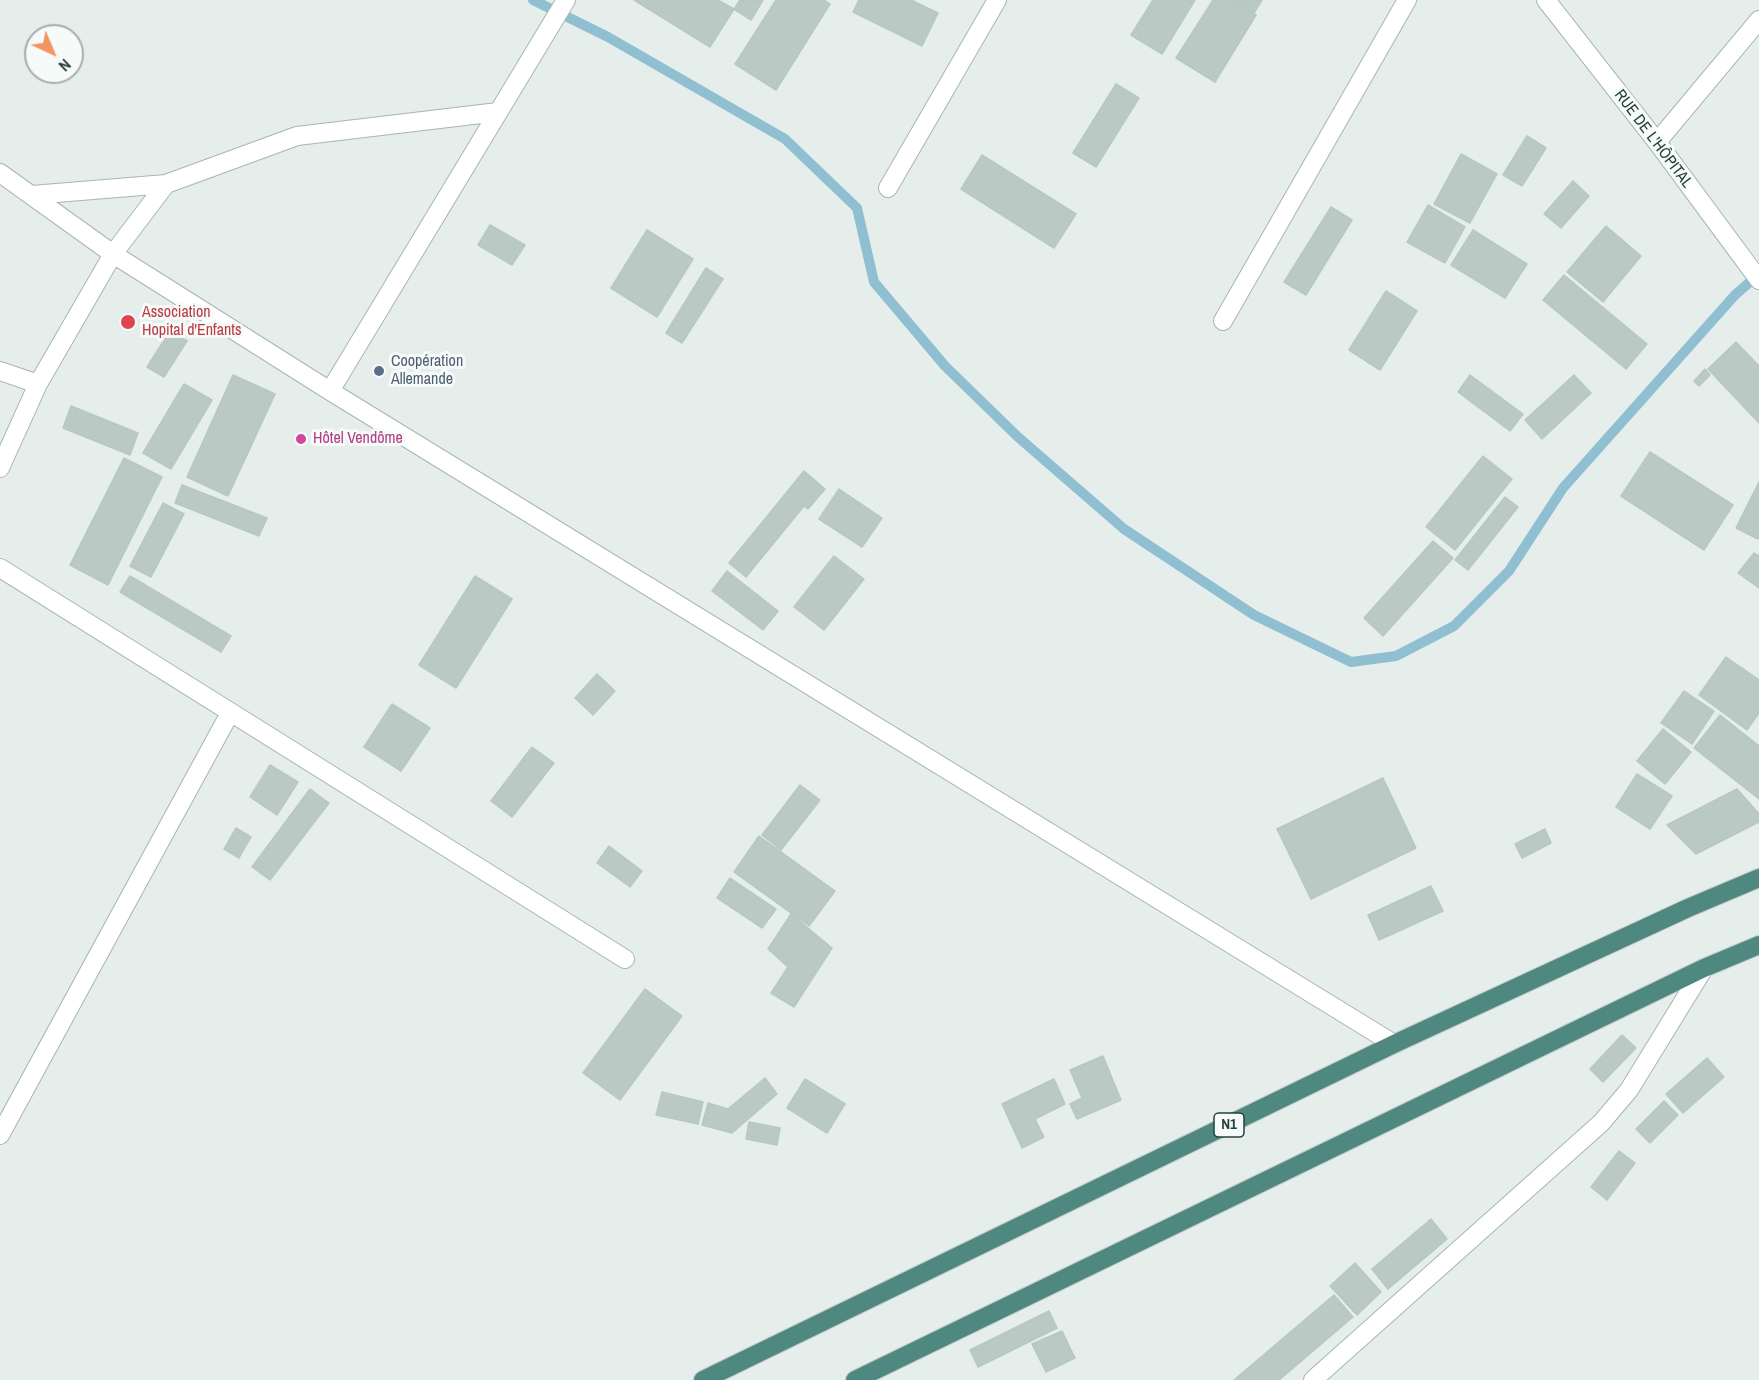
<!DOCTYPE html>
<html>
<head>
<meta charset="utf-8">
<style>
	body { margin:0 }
	#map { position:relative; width:1759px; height:1380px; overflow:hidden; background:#e5eeeb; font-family:"Archivo Narrow",sans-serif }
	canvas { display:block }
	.north { position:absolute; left:24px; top:24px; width:60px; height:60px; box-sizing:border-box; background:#f6faf9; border:2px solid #a2b0ad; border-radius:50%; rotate:136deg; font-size:16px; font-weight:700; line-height:24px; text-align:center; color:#24403c }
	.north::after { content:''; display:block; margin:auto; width:21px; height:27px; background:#f09662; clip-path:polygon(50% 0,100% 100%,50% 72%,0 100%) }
</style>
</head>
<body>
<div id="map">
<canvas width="1759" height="1380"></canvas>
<div class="north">N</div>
</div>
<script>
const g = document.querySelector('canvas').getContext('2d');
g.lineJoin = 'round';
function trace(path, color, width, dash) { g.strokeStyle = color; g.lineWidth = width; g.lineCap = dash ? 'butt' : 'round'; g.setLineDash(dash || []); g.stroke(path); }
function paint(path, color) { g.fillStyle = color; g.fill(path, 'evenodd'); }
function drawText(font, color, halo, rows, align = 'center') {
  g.font = font + ' "Archivo Narrow",sans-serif'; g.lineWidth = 6; g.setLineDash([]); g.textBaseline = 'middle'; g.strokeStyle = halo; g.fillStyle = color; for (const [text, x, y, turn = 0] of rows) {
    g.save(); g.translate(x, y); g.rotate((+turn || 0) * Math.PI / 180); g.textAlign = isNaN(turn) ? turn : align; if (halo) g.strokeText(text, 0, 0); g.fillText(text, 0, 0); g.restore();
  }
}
trace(new Path2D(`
	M533 0 608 37 785 139 857 208 874 282 945 366 1018 437 1124 529 1254 615 1351 662 1396 656 1454 626 1509 571 1563 488 1735 295 1759 274`), '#8fbfd1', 10);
const building = new Path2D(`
	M634 0H718L734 9 710 47Z
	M740 0H763L751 20 734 9Z
	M776 0H824L830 4 776 90 735 64Z
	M859 0H911L938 13 922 46 853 12Z
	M1153 0H1195L1162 54 1131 35Z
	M1213 0H1232L1256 15 1215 82 1176 58Z
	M1232 0H1262L1254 13Z
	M1116 84 1139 98 1096 167 1073 153Z
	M1527 136 1546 148 1522 186 1503 175Z
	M1461 154 1497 174 1470 223 1434 204Z
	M982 155 1076 214 1054 248 961 189Z
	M1573 181 1589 196 1561 228 1544 214Z
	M1428 205 1465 227 1445 263 1407 242Z
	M1331 207 1352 220 1306 295 1284 282Z
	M490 225 525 245 512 265 478 245Z
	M1606 226 1641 256 1603 302 1567 272Z
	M647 230 693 259 657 317 611 288Z
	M1473 230 1527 264 1505 298 1451 265Z
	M706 268 723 279 682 343 666 333Z
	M1564 275 1647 344 1626 369 1543 300Z
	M1386 291 1417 311 1380 370 1349 350Z
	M170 331 187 341 164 377 147 367Z
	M1736 342 1759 366V423L1708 369Z
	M1705 369 1710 375 1699 386 1694 381Z
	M233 375 275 394 228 496 187 477Z
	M1470 375 1523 414 1510 431 1458 392Z
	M1574 375 1591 393 1542 439 1525 420Z
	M184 384 212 400 171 469 143 453Z
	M71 406 138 433 130 455 63 428Z
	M1650 452 1733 505 1704 550 1621 496Z
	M1483 456 1512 479 1455 550 1426 527Z
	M124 458 162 477 108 585 70 565Z
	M804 471 825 489 808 509 804 506 746 577 729 563Z
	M1759 482V537L1758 539 1736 528Z
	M182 485 267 518 259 536 175 503Z
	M839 489 882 518 862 547 819 519Z
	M1505 497 1518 507 1468 570 1455 560Z
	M163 503 184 514 151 577 130 566Z
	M1433 541 1453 558 1383 636 1364 618Z
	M1754 553 1759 556V588L1738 573Z
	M834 556 864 579 824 630 794 607Z
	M727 571 778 611 763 630 712 591Z
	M130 576 231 636 221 652 120 592Z
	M475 576 512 599 456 688 419 665Z
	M1726 657 1759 680V713L1747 730 1699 695Z
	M597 674 615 691 593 715 575 698Z
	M1684 691 1714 711 1692 744 1661 723Z
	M392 704 430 728 401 771 364 747Z
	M1720 715 1759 746V799L1694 748Z
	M1663 729 1691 752 1665 784 1637 761Z
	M532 747 554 763 512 817 491 801Z
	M270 765 298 782 277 815 250 797Z
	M1637 774 1672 796 1650 829 1616 807Z
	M1383 778 1416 848 1311 899 1277 829Z
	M800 785 820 800 781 850 762 835Z
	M310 789 329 803 270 880 252 867Z
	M1737 789 1759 814V822L1696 854 1667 825Z
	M236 828 251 837 239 858 224 849Z
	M1545 829 1551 843 1522 858 1515 844Z
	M759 836 835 891 809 926 734 872Z
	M609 846 642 871 630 887 597 863Z
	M730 878 776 909 762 928 717 898Z
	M1431 886 1443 911 1379 940 1368 915Z
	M791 914 832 948 794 1007 771 993 788 967 768 949Z
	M645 989 682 1016 620 1100 583 1073Z
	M1622 1035 1636 1048 1603 1082 1590 1069Z
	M1103 1056 1121 1100 1077 1119 1070 1104 1082 1098 1070 1070Z
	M1707 1058 1724 1077 1683 1113 1666 1094Z
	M765 1078 777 1094 732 1133 702 1125 708 1103 728 1109Z
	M805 1079 845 1104 827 1133 787 1108Z
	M1054 1079 1065 1104 1035 1119 1044 1137 1022 1148 1002 1104Z
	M662 1092 703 1102 698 1124 656 1115Z
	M1664 1101 1678 1115 1650 1143 1636 1129Z
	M749 1122 780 1128 777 1145 746 1139Z
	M1619 1151 1635 1163 1607 1200 1591 1187Z
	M1431 1219 1447 1239 1388 1289 1372 1269Z
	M1355 1263 1381 1292 1357 1315 1330 1286Z
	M1334 1295 1353 1317 1279 1380H1234Z
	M1049 1311 1057 1328 978 1367 970 1350Z
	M1062 1331 1075 1358 1046 1372 1032 1344Z`);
paint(building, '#bac9c4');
trace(building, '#b7c8c3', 1.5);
const minor = new Path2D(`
	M1546 0 1657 142 1759 280
	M1657 142 1759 20
	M0 173 113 254 330 391 1394 1044
	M888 188 997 0
	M32 195 166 184
	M1223 321 1407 0
	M0 371 38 384
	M330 391 566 0
	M0 468 38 384 113 254 166 184 297 136 498 112
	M0 568 625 959
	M0 1135 230 713
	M1313 1380 1601 1123 1629 1090 1704 968`);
const trunk = new Path2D(`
	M703 1380 1394 1044 1688 908 1759 878
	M855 1380 1704 968 1759 945`);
trace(minor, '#a7b6b3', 20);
trace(trunk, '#c2cac8', 20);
trace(minor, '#fff', 18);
trace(trunk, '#4e8881', 18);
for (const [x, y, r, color] of [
	[128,322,8,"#e0444e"],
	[379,371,6,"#5c6f8a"],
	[301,439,6,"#d1479c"]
]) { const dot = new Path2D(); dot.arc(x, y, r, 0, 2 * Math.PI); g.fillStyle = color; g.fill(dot); trace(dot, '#f6faf9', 2); }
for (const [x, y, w] of [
	[1229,1125,30]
]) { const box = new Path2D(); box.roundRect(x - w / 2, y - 12, w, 24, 4.5); g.fillStyle = '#f6faf9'; g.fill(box); trace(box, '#24403c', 1.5); }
drawText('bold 15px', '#24403c', null, [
	["N1",1229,1125]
]);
drawText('16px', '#24403c', '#f6faf9', [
	["RUE DE L'HÔPITAL",1653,139,53]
]);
drawText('16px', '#be3a42', '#f6faf9', [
	["Association",142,313],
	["Hopital d'Enfants",142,331]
], 'left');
drawText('16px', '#4e5e75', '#f6faf9', [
	["Coopération",391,362],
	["Allemande",391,380]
], 'left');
drawText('16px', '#b23c85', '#f6faf9', [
	["Hôtel Vendôme",313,439]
], 'left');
</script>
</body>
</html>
